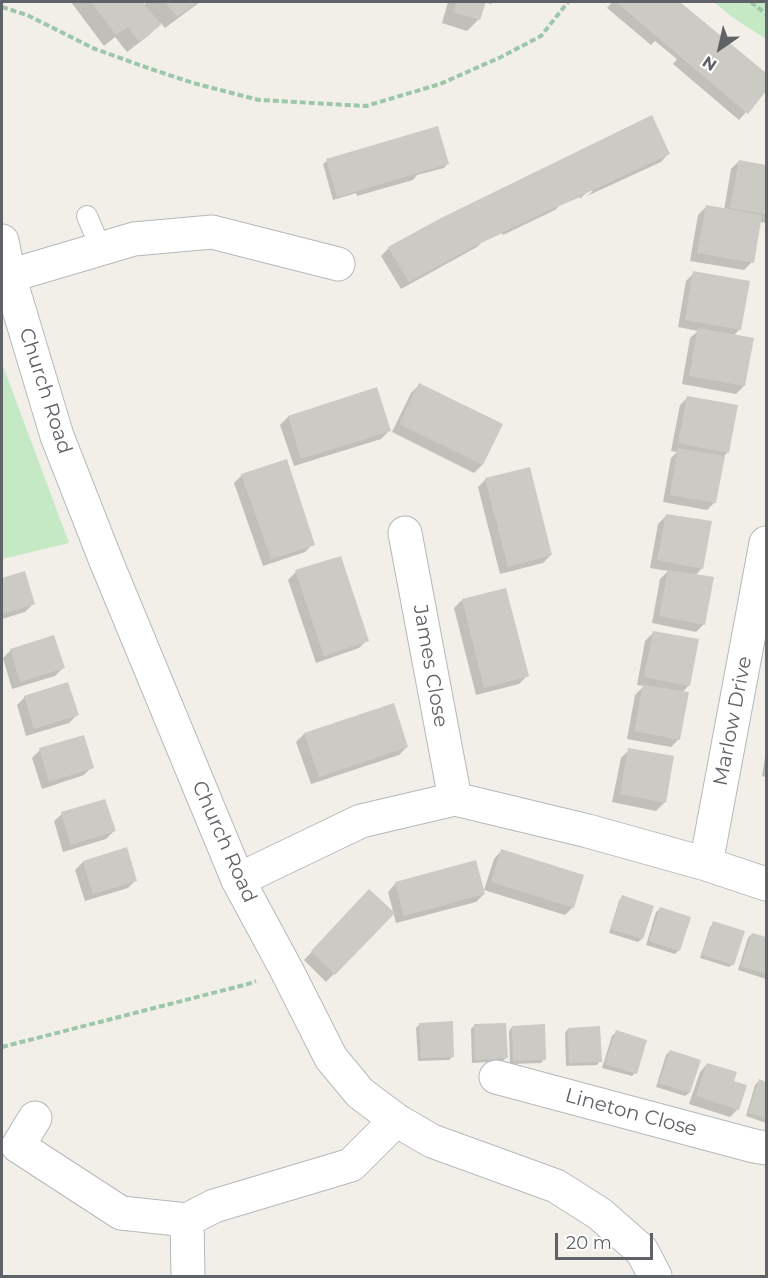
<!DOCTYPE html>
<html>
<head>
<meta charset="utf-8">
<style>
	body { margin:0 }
	#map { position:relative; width:768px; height:1278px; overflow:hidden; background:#f1efe8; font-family:Montserrat,sans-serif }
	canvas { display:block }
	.frame { position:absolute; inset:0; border:3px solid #5f6368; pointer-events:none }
	.north { position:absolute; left:690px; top:18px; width:60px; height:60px; -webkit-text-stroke:4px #fff; paint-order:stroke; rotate:214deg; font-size:16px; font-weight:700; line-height:24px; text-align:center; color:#5f6368 }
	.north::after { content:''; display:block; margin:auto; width:21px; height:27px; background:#5f6368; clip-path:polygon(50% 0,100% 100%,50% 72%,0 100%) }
	.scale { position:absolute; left:555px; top:1233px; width:98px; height:27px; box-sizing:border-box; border:3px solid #5f6368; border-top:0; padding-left:8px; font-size:18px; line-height:21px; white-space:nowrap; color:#5f6368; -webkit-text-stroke:4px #fff; paint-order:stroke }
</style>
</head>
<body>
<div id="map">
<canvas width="768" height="1278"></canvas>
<div class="frame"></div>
<div class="north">N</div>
<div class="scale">20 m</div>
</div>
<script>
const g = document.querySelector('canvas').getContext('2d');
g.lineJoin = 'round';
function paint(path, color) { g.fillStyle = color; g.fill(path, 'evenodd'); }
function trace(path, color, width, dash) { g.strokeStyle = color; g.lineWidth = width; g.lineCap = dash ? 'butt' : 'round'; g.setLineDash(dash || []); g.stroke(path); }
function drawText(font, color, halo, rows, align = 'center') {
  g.font = font + ' Montserrat,sans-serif'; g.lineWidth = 4.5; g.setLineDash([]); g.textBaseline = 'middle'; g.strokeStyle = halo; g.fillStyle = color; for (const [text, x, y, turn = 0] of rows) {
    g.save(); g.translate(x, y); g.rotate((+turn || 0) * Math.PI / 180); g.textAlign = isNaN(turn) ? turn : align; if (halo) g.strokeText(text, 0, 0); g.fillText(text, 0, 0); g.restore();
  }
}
paint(new Path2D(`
	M714 2H766V39L732 17Z
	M2 363 69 543 2 559Z`), '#c5e8c5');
paint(new Path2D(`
	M71 2H142L144 5 146 3 145 2H200L165 28 161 23 148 36 127 52 115 37 104 46Z
	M448 2H494L491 4 484 2 479 19 467 31 442 23Z
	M612 2H678L766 75V89L739 120 673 64 677 59 655 41 651 45 607 8Z
	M668 154 661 162 587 196 593 191H588L580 199V197L559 206 555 210 503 235 502 233 481 243 477 247 401 289 381 256 389 248Z
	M327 161 447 164 444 168 417 175 413 180 357 196 356 193 333 200 323 164Z
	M739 161 766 166V223L760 222 752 262 744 270 690 261 698 215 706 207 724 210 731 169Z
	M694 273 740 329 733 336 744 386 736 394 682 384 690 338 698 331 678 327 686 281Z
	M419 385 501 425 482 465 474 473 392 432 411 393Z
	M688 397 728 452 723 457 715 502 707 510 663 502 671 458 677 452 671 451 680 405Z
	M288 417 389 431 381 439 294 466 280 425Z
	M242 475 313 544 305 552 263 566 234 483Z
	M486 479 551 555 543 563 500 574 478 487Z
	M666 516 702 568 695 576 704 624 696 632 652 623 660 579 668 571 650 568 658 524Z
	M24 572 33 604 25 612 2 619V579Z
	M296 572 367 640 359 648 316 663 288 580Z
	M462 600 527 676 519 684 476 695 454 608Z
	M653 633 689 685 682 693 679 739 671 747 627 739 635 695 644 686 637 685 645 641Z
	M11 650 63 668 55 676 12 689 3 658Z
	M25 697 77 715 69 723 26 736 17 705Z
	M304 734 407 747 399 755 311 784 296 742Z
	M40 750 92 767 84 775 42 789 32 758Z
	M629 750 664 803 656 811 612 802 621 758Z
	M766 751V777L762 776Z
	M62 814 114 831 106 839 63 852 54 821Z
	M126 849 136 880 128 888 85 901 75 870 83 862Z
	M501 851 573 907 565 915 484 890 494 859Z
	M395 884 484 894 476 902 396 923 388 892Z
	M369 892 393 913 326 982 304 960Z
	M622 897 652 907 642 939 638 942 609 933 619 901Z
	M660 909 679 950 675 954 646 945 656 912Z
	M714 923 733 964 729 967 700 958 710 927Z
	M752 934 766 939V979L738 970 748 938Z
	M420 1024 453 1056 449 1060 418 1061 416 1028Z
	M474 1026 507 1057 503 1061 472 1063 471 1029Z
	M512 1027 544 1059 541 1063 510 1064 509 1031Z
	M568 1029 600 1061 597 1065 566 1066 565 1033Z
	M616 1032 635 1073 632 1076 602 1068 612 1036Z
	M670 1051 699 1061 689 1093 685 1096 656 1087 666 1055Z
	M707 1064 732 1082 738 1109 730 1117 689 1104 700 1072Z
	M759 1081 766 1083V1123L746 1116 755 1085Z`), '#0003');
paint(new Path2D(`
	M91 2H143L161 25 139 42 128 27 116 35Z
	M165 2H198L177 17Z
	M456 2H486L480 20 453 12Z
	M616 2H680L766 73V91L748 114Z
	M652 115 670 154 486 240 409 282 388 247 441 218Z
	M438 126 449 164 337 197 326 159Z
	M739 160 766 165V214L730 208Z
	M706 205 762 215 754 263 697 253Z
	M693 271 750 281 741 330 685 320Z
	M698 328 754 338 745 386 689 376Z
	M419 383 503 424 483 465 399 424Z
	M377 387 391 431 301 459 288 416Z
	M687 396 738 405 729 453 678 443Z
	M678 448 725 456 716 503 670 495Z
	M287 459 315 545 271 559 241 474Z
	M530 467 552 555 508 567 485 478Z
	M666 514 712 521 703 569 657 560Z
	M341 556 369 641 324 656 295 570Z
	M668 570 714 577 705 625 659 616Z
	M25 571 35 604 2 614V578Z
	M506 588 529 676 484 688 462 599Z
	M653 631 699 639 690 686 644 677Z
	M54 635 65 668 20 682 10 649Z
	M68 682 79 715 34 729 24 696Z
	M643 685 689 692 680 740 634 731Z
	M394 703 408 747 319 777 304 733Z
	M84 735 94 768 49 782 39 748Z
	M628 748 674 756 666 803 620 794Z
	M105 799 116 831 71 845 61 812Z
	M127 847 137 881 93 894 83 861Z
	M501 849 584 875 574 908 491 882Z
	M476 860 485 894 404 916 395 882Z
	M369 889 395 913 335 975 311 951Z
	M622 895 654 906 643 939 611 929Z
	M660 907 691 917 680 951 649 941Z
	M713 921 745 931 734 965 702 955Z
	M752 933 766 937V974L741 966Z
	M453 1021 454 1057 421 1058 419 1023Z
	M506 1023 508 1058 475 1060 474 1024Z
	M545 1024 546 1060 513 1061 512 1026Z
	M600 1026 602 1062 569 1063 568 1028Z
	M616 1030 647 1040 637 1074 605 1064Z
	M670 1050 701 1060 690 1093 659 1083Z
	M707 1063 737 1072 734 1081 747 1085 739 1110 696 1096Z
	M759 1079 766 1082V1118L748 1113Z`), '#cccac5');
const lane = new Path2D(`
	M87 216 101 249`);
const street = new Path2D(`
	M9 276 134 239 212 232 338 264
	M405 533 455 799
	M706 864 766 543
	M238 880 361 821 455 799 588 831 706 864 766 884
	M496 1077 754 1146 766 1148
	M35 1118 18 1146 121 1213 187 1220 188 1276
	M187 1220 214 1206 351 1165 396 1120`);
const secondary = new Path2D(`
	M2 241 9 276 57 436 106 561 238 880 286 969 331 1058 360 1093 396 1120 432 1141 556 1186 600 1214 642 1251 655 1276`);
trace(lane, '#b5b8bc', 22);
trace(street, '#b5b8bc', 35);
trace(secondary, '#b6babf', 35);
trace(new Path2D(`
	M751 2 766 14
	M2 7 27 15 95 49 151 69 193 83 259 100 366 106 440 84 501 57 541 36 568 2
	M2 1047 248 984 256 981`), '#9cc7a9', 4, [6, 3]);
trace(lane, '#fff', 20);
trace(street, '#fff', 33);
trace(secondary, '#fff', 33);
drawText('20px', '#5f6368', '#fff', [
	["Church Road",45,391,72],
	["James Close",430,666,80],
	["Marlow Drive",733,721,-79],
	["Church Road",224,842,66],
	["Lineton Close",631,1113,15]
]);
</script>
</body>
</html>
